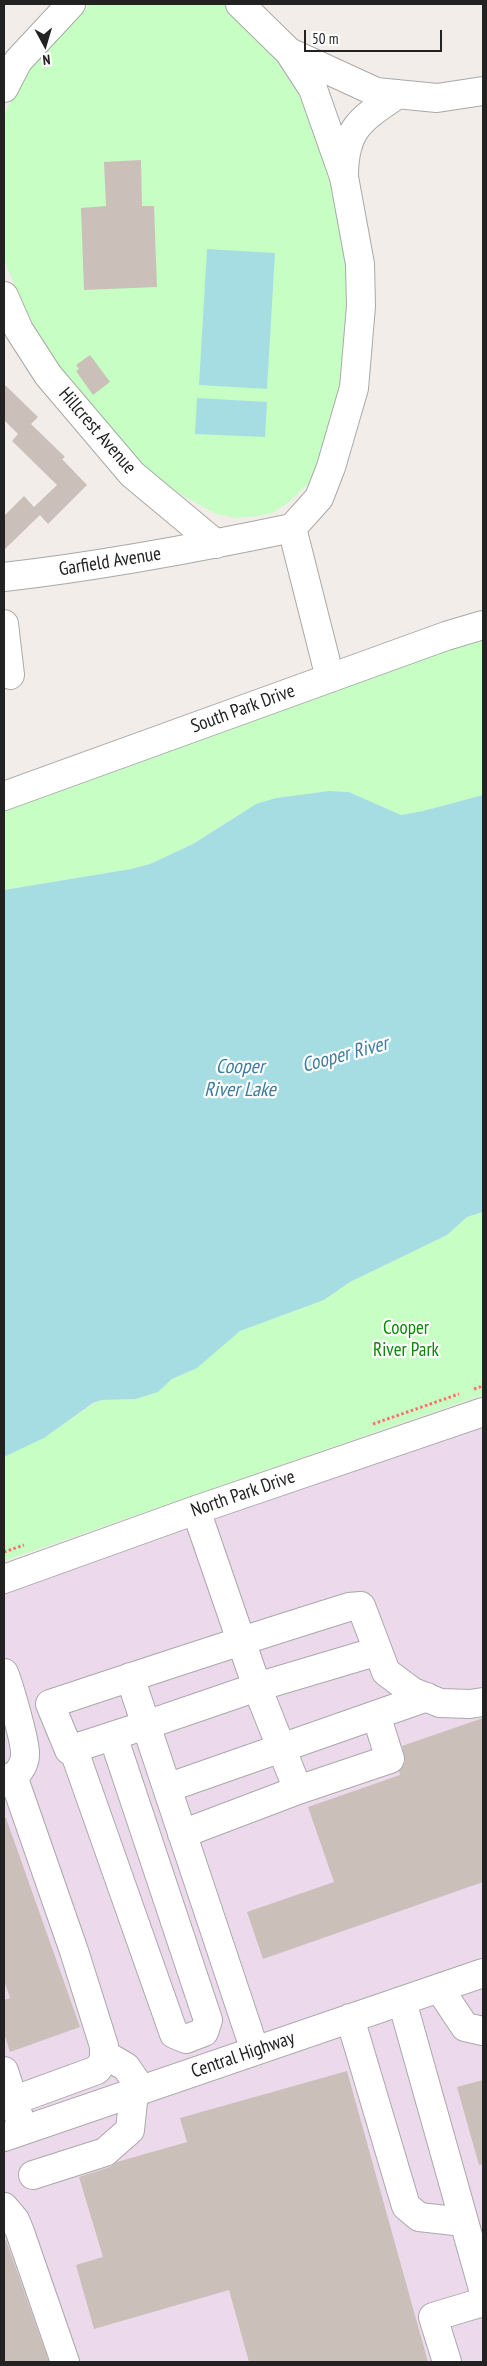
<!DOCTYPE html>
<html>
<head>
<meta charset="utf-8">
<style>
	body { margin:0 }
	#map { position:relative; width:487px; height:2366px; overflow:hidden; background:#f2ede8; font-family:"PT Sans Narrow",sans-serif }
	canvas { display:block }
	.frame { position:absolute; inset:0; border:5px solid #222; pointer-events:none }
	.north { position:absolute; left:20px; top:20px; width:50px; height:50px; -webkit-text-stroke:4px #fff; paint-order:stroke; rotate:174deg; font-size:14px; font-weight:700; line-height:20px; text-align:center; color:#222 }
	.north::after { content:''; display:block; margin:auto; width:18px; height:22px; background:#222; clip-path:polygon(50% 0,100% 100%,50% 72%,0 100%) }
	.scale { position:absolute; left:304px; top:30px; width:138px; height:22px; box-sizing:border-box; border:2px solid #222; border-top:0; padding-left:6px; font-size:15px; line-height:18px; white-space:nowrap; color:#222; -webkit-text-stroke:4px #fff; paint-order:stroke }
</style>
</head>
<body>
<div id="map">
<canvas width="487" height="2366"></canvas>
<div class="frame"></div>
<div class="north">N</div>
<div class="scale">50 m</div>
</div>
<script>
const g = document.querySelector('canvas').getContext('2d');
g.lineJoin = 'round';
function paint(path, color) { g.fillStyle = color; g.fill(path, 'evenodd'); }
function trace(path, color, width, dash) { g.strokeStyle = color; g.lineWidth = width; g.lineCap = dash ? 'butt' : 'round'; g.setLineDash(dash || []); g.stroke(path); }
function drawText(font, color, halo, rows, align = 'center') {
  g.font = font + ' "PT Sans Narrow",sans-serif'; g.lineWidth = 4.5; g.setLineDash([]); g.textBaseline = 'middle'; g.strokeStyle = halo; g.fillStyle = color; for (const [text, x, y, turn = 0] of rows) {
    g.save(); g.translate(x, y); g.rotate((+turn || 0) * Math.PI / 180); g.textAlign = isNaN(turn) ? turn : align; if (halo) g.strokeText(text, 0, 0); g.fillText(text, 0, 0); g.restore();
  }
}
paint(new Path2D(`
	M483 1412V2362H4V1579Z`), '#ecd9eb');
paint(new Path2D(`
	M91 4H226L301 71 340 192 348 283 345 385 311 481 288 503 272 513 258 516 237 518 216 514 182 495 143 467 49 360 7 268 4 255V119L7 108 46 41Z
	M483 625V795L423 811 401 815 349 792 329 791 276 798 241 813 193 844 150 864 131 869 4 890V796Z
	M483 1212V1395L4 1561V1457L44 1438 93 1404 102 1400 136 1399 157 1392 172 1379 191 1371 240 1331 324 1300 350 1282 447 1235 467 1217Z`), '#c7fec3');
paint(new Path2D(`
	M207 249 275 253 267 389 199 385Z
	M197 398 267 402 265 437 195 434Z
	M329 791 349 792 401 815 423 811 483 795V1212L467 1217 447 1235 350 1282 324 1300 240 1331 197 1368 172 1379 158 1392 136 1399 102 1400 93 1403 44 1438 4 1457V890L131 869 150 864 193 844 256 804 276 798Z`), '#a5dde3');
paint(new Path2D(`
	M141 160 142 206H154L157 287 84 290 81 208 106 206 104 162Z
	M90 355 110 382 93 395 76 371 79 369 76 365Z
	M4 384 38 417 31 424 65 457 62 459 87 485 48 524 40 515 4 550V516L24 496 34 507 57 485 12 441 18 434 4 420Z
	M483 1718V1882L263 1959 247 1912 334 1882 308 1807 400 1775 399 1771 405 1762 402 1746Z
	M4 1818H6L80 2027 10 2052 4 2033V2000L10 1998 4 1980Z
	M347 2071 428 2362H249L229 2290 94 2329 76 2265 103 2257 79 2177 110 2167 117 2162 187 2142 180 2118Z
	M483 2080V2164L479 2165 457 2087Z
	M6 2240 49 2362H4V2241Z`), '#cbbfba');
const minor = new Path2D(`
	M240 4 289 52 376 92 437 98 483 91
	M289 52 313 89 344 177 360 264 361 306 354 388 331 467 319 498 292 528
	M4 88 18 61 71 4
	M344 173C345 127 363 118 398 94
	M4 296 19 330 48 375 132 474 216 544
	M292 528 330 678
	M4 577C101 566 197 548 292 528
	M4 624 10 675
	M4 796 446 636 483 625
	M196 1510 257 1687 146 1725 255 2051
	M4 1579 196 1510 483 1412
	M4 1673C9 1685 25 1740 25 1753 26 1765 15 1779 4 1783
	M130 1677 146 1725 69 1750 50 1704C149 1671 249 1638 349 1607L361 1606 386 1672 413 1692 440 1703 470 1704 483 1702
	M73 1748 174 2034 186 2039 204 2032 208 2020 113 1736
	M167 1788 427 1697
	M298 1790 390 1759 376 1715
	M182 1834 298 1790 257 1687 378 1651
	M439 1988 465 2027 483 2031
	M402 2001 483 2289
	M350 2018 406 2206 419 2217 464 2222
	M104 2054 126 2067 142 2090
	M4 2071 19 2117
	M4 2104 97 2070 104 2060V2046L74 1951 13 1776
	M4 2137 483 1973
	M33 2175 105 2152 130 2130 134 2092
	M4 2207 15 2220 20 2232 65 2362
	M447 2362 433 2317 483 2302`);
trace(minor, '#a9a9a9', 30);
trace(new Path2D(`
	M474 1389 483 1386
	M373 1424 459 1394
	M4 1552 24 1545`), '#ff6c71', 3, [2.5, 2.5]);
trace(minor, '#fff', 28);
drawText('19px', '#222', '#fff', [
	["Hillcrest Avenue",97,431,49],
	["Garfield Avenue",110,562,-9],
	["South Park Drive",243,709,-20],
	["North Park Drive",243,1494,-19],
	["Central Highway",243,2055,-19]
]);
drawText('19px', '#0a8704', '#fff', [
	["Cooper",406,1329],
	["River Park",406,1351]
]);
drawText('italic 20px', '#3c7ca2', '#fff', [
	["Cooper River",345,1055,-15],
	["Cooper",240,1067],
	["River Lake",240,1090]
]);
</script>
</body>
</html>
